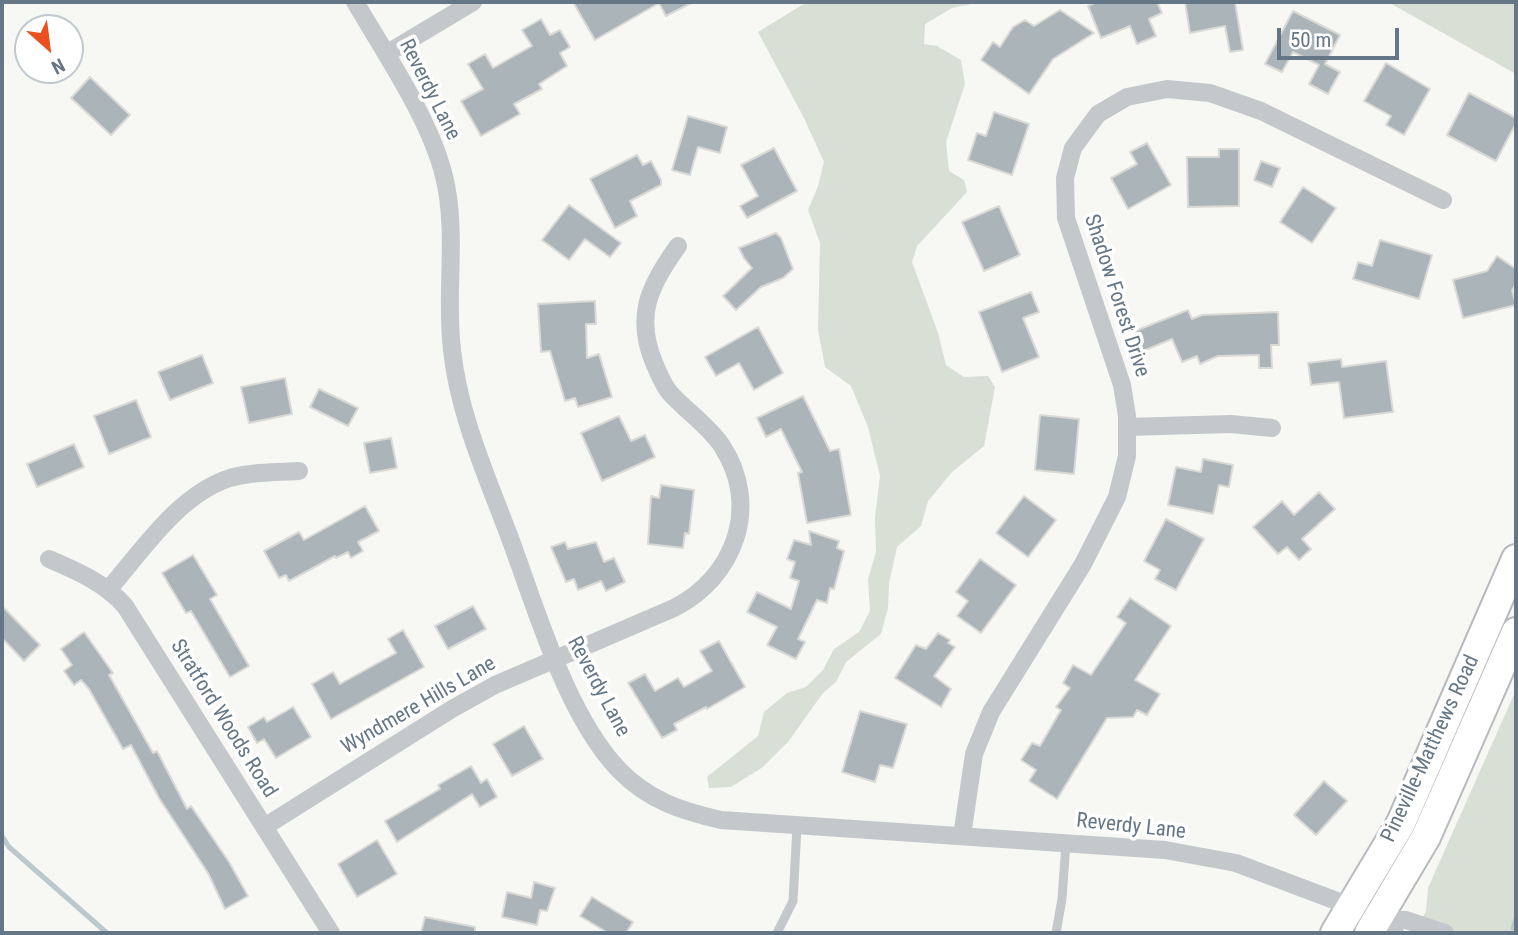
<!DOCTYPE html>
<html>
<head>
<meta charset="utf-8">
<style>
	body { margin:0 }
	#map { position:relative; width:1518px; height:935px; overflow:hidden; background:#f7f7f4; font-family:"Roboto Condensed",sans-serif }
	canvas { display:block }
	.frame { position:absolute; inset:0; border:4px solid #657786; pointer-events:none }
	.north { position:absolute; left:14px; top:14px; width:70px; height:70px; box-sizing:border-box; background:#fff; border:2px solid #c1c9cf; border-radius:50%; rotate:152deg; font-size:19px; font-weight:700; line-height:28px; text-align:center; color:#657786 }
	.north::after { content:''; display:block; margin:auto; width:24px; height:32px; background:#eb5020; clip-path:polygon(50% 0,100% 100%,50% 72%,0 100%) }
	.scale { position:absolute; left:1277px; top:28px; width:122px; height:32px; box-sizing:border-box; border:4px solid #657786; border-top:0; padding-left:9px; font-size:21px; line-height:24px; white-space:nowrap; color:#657786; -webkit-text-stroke:5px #fff; paint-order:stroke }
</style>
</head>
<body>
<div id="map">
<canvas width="1518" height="935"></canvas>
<div class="frame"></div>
<div class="north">N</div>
<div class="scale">50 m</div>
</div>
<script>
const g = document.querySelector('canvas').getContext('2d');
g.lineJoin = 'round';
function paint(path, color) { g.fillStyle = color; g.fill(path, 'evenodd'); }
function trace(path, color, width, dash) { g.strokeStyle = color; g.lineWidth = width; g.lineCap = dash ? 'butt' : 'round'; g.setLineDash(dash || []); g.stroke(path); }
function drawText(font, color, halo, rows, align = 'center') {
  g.font = font + ' "Roboto Condensed",sans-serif'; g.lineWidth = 7; g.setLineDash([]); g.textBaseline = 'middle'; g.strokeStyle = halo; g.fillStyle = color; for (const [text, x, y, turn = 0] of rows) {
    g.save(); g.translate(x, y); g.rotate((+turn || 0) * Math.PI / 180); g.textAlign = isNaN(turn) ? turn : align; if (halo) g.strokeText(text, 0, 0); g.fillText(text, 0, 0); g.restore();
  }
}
paint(new Path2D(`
	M807 2H981L952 8 925 24 924 44 937 46 961 60 965 84 946 142 949 171 964 180 967 192 917 246 912 262 938 333 946 365 964 377 988 376 995 387 984 446 952 472 928 501 921 526 897 547 889 583 888 608 881 634 846 662 836 682 823 693 788 742 763 767 731 787 709 788 707 777 758 736 764 712 787 693 806 687 823 670 834 649 859 632 870 611 868 579 876 552 875 518 880 476 868 427 851 386 825 367 818 330 820 243 808 210 818 186 824 162 804 118 758 32Z
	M1388 2H1516V74Z
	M1516 690V933H1415L1426 911 1428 888Z`), '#d8dfd5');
trace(new Path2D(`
	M2 836 9 847 107 933
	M1513 928 1516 919`), '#bbc8cc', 5);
const building = new Path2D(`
	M573 2H693L666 16 659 3 595 40Z
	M1097 2H1157L1162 13 1149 19 1156 36 1137 44 1130 26 1101 38 1088 6Z
	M1185 2H1235L1243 50 1230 52 1225 26 1190 33Z
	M1060 10 1094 33 1053 59 1029 94 981 60 993 42 1000 47 1013 27 1025 20 1034 26Z
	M1293 11 1340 35 1325 64 1340 72 1328 94 1309 84 1319 65 1293 52 1282 72 1265 64Z
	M541 19 550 35 560 30 570 47 560 53 567 66 539 84 542 89 514 104 520 114 481 136 461 101 483 89 468 64 485 54 493 68 532 46 522 30Z
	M1386 63 1430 89 1404 135 1386 125 1391 116 1364 101Z
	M90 77 130 115 111 135 71 98Z
	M1469 93 1516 118V123L1496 161 1447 135Z
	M994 112 1029 124 1012 175 968 160 977 133 986 136Z
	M688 116 727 127 720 153 698 147 690 175 672 170Z
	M1147 143 1171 185 1128 209 1111 178 1137 164 1130 152Z
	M774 148 797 191 747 218 740 206 758 196 741 165Z
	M1219 149H1239V206L1188 207 1187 157H1219Z
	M637 155 643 165 651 161 661 180V185L630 201 637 216 615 228 590 179Z
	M1261 161 1280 168 1272 187 1254 180Z
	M1303 187 1336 208 1312 243 1280 222Z
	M569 205 621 243 610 257 585 239 569 260 542 240Z
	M999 206 1020 255 984 271 962 222Z
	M776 233 781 238 793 269 783 278 761 287 736 310 723 296 752 268 744 258 739 248Z
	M1380 240 1432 255 1419 299 1353 279 1358 262 1372 266Z
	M1497 256 1516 269V284L1512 290 1516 305 1463 318 1453 280 1487 271Z
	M1031 292 1039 312 1023 318 1039 357 1002 372 979 312Z
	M595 301 596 324H586L587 358 599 354 612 397 578 407 575 398 565 401 550 351 541 352 538 304Z
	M1188 310 1192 319 1202 315 1278 312 1279 345H1271L1272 368H1259V355L1218 356 1200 364 1197 356 1182 362 1172 339 1143 351 1135 331Z
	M758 327 783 373 754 390 739 363 716 376 705 357Z
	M202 355 213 383 170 400 158 372Z
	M1341 359 1342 367 1386 361 1393 412 1344 418 1339 382 1311 385 1308 363Z
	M285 378 292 414 249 423 241 387Z
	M319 389 358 408 348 426 310 407Z
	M803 396 830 451 839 449 851 515 807 523 798 473 802 472 781 429 766 437 757 418Z
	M136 400 151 437 109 454 94 416Z
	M1040 415 1079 419 1074 474 1035 470Z
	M619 416 631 441 645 435 655 457 602 481 581 433Z
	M391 438 397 468 370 473 364 443Z
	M74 444 84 467 37 487 27 464Z
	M1203 459 1233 465 1229 487 1219 485 1213 514 1168 505 1176 467 1201 472Z
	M661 485 694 490 689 534 685 533 683 548 648 544 651 496 659 498Z
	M1319 492 1335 509 1302 539 1311 549 1299 560 1287 547 1278 554 1253 527 1282 501 1294 515Z
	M1024 496 1056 520 1028 557 996 533Z
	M365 506 379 531 358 542 363 551 351 558 348 552 336 558 335 556 289 581 286 575 279 578 264 551 299 532 304 540Z
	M1166 519 1204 539 1176 590 1155 579 1160 570 1144 561Z
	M809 531 839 541 837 548 844 551 834 589 830 588 827 603 817 600 798 639 805 642 796 659 767 645 777 627 747 612 757 592 791 609 799 581 790 578 795 562 787 559 794 540 811 545Z
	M565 542 568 549 596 542 604 562 614 558 625 582 606 591 601 581 578 590 574 579 566 582 551 547Z
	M193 555 217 595 210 599 249 666 230 677 191 611 186 613 162 573Z
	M980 559 1016 585 981 633 957 616 968 601 956 592Z
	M1130 598 1171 626 1135 680 1160 694 1147 715 1137 710 1133 717 1107 718 1057 799 1029 781 1036 770 1021 760 1032 743 1040 746 1061 710 1056 707 1070 688 1063 683 1073 665 1091 675 1126 623 1117 617Z
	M2 606 40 645 24 661 2 638Z
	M473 606 486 629 448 649 435 626Z
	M403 630 424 667 331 719 312 684 333 672 340 684 396 653 388 639Z
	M84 632 113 673 109 675 153 753 157 751 187 809 191 806 229 862 248 896 225 909 208 873 159 798 131 745 123 749 89 689 81 680 74 685 64 671 72 665 61 649Z
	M938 633 950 640 948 643 955 647 934 676 951 689 941 707 895 678 916 645 926 649Z
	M719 641 745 687 707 709 706 707 674 724 677 730 662 738 628 683 645 674 655 691 678 678 684 687 712 671 700 651Z
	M293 707 311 737 276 758 264 739 257 743 248 727 264 717 267 722Z
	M860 711 907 724 893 768 880 765 875 782 842 772Z
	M524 726 543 759 512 776 493 744Z
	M471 766 481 783 487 779 497 797 480 807 472 794 397 842 385 821 440 789 438 785Z
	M1324 781 1347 801 1316 835 1294 815Z
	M377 840 397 874 357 897 338 864Z
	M534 882 555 888 547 911 540 910 537 925 502 917 507 892 531 898Z
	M592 897 633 922 626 933H608L580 916Z
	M425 917 475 927V933H421Z`);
paint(building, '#abb4b9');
trace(building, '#d9d9d6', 2);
const primary = new Path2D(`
	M1335 933 1401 823 1516 559
	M1369 933 1426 837 1516 632`);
trace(primary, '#b7bbbf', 32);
trace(new Path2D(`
	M777 933 793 901 797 827
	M1056 933 1062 899 1066 843`), '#c4c8cb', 9);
trace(new Path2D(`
	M355 2C385 53 430 119 444 176 458 233 445 291 452 350 459 416 488 479 511 541 537 611 567 716 619 770 648 800 681 811 721 820L1165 850 1236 863 1350 906 1395 933
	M386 54 473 2
	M1127 427 1231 424 1272 428
	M49 559C77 571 105 583 125 606L331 933
	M108 590C142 551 179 494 230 478 252 472 276 472 299 471
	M264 827 452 709 495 685 674 608C735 577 761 506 722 446 708 425 686 411 670 393 663 385 659 374 655 365 634 317 649 286 678 246
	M962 836 974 754 991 712 1083 564 1117 497 1127 456V416L1122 385 1066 218 1065 178 1073 148 1098 114 1127 97 1167 89 1210 93 1261 111 1443 200
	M1376 920H1406L1445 933`), '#c4c8cb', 18);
trace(primary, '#fff', 28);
drawText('21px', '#657786', '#fff', [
	["Reverdy Lane",429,90,63],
	["Shadow Forest Drive",1116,296,72],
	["Reverdy Lane",598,687,62],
	["Wyndmere Hills Lane",419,706,-30],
	["Stratford Woods Road",223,719,58],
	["Pineville-Matthews Road",1431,749,-65],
	["Reverdy Lane",1131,827,6]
]);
</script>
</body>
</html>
